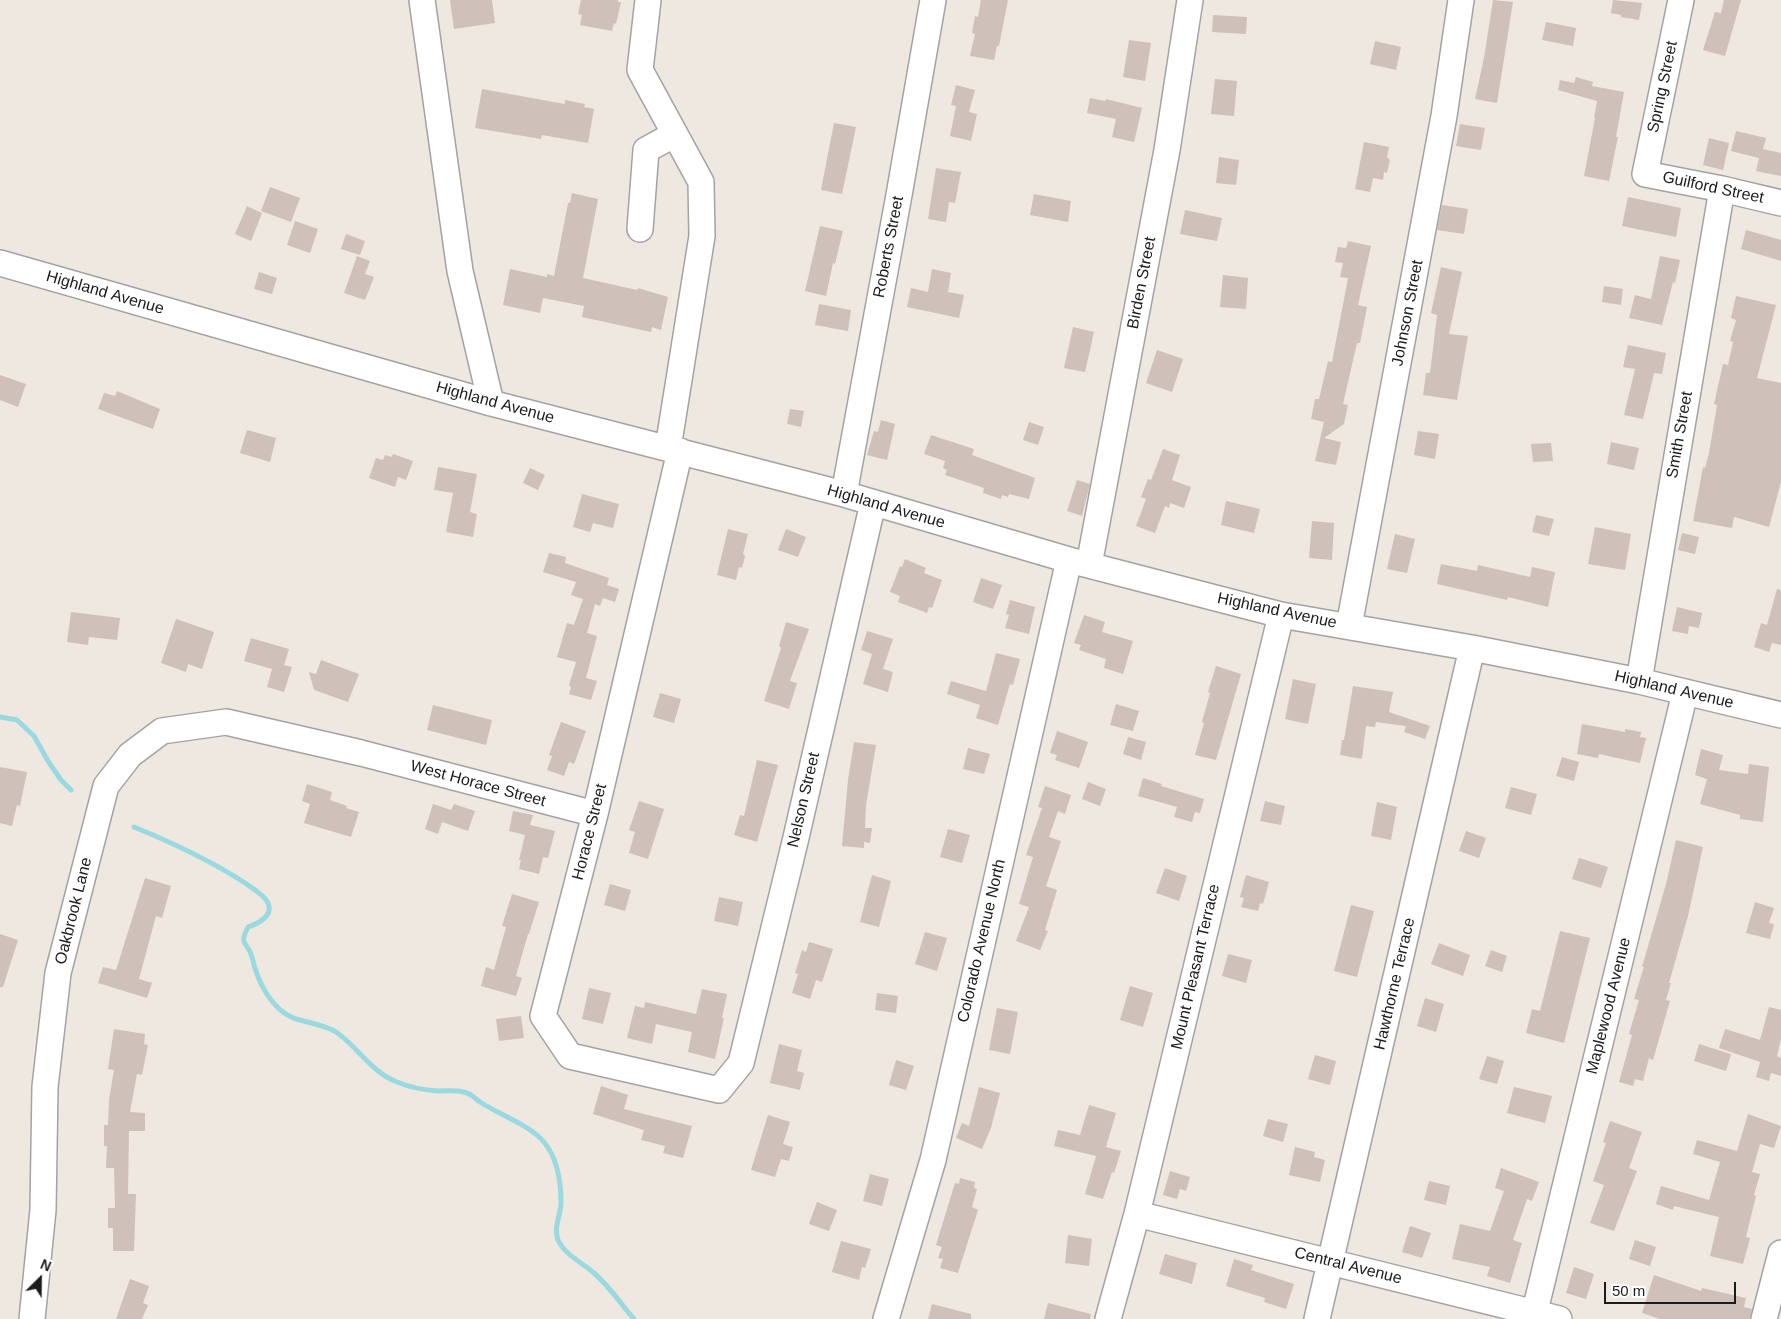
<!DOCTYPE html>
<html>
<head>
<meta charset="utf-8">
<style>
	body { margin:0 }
	#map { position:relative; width:1781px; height:1319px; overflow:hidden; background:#efe8e0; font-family:Helvetica,sans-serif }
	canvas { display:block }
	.north { position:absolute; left:15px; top:1254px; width:50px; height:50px; -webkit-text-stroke:4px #fff; paint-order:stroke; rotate:23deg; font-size:14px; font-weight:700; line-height:20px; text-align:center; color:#1c1c1c }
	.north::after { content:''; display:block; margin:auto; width:18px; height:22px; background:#1c1c1c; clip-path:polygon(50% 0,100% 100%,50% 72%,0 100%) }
	.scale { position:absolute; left:1604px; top:1282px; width:132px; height:22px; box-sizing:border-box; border:2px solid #1c1c1c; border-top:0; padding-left:6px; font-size:15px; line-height:18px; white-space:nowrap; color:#1c1c1c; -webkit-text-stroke:4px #fff; paint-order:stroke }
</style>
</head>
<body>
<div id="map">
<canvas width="1781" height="1319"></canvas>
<div class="north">N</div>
<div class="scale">50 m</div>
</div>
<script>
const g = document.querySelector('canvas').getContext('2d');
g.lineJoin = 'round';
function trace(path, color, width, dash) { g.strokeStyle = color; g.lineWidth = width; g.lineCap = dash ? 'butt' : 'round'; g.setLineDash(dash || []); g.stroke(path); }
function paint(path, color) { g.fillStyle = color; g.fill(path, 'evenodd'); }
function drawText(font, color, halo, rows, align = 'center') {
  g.font = font + ' Helvetica,sans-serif'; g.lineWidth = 4.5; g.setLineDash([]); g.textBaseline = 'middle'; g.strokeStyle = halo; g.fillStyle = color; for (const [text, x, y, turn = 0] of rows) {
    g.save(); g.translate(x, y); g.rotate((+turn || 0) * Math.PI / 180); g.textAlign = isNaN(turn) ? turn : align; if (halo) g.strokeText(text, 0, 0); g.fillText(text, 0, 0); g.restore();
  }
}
trace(new Path2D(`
	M0 717 17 720 34 736 48 761 61 780 71 790
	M134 827C173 843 210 860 245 883 252 888 265 895 268 903 274 916 257 924 248 927 238 947 248 941 252 957 257 981 272 1011 296 1019 307 1022 327 1026 336 1032 358 1047 371 1072 397 1082 409 1087 424 1090 438 1091 448 1091 461 1089 471 1095 474 1097 477 1100 480 1102 498 1114 530 1125 544 1142 557 1158 561 1183 561 1203 561 1215 553 1227 558 1240 565 1255 583 1263 594 1273 609 1286 621 1304 634 1319`), '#9bd9e1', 5);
paint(new Path2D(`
	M450 0H492L495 23 454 29Z
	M581 0H618V2H621L616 24 614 23 612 31 580 25 582 15 578 14Z
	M981 0H1008L999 46H997L994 60 970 56 975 34 972 33 975 16 978 17Z
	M1493 0 1513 2 1497 103 1475 99 1484 58Z
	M1613 0 1642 3 1639 20 1621 17V15L1611 13Z
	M1724 0H1741L1725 56 1703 50 1715 12 1721 13Z
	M1213 15 1247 17 1246 34 1212 32Z
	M1546 22 1576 28 1573 46 1542 40Z
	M1129 40 1151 43 1145 81 1123 77Z
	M1375 41 1401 47 1396 70 1370 64Z
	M1576 77 1593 82 1592 86 1624 92 1616 137H1618L1609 181 1584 176 1595 118H1594L1597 101 1558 90 1560 80 1574 83Z
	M1215 79 1237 81 1234 116 1211 114Z
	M956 85 975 90 969 112 977 114 971 141 950 136 956 106 951 105Z
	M482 89 565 104V100L585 104 584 107 594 109 588 143 542 135 541 139 475 128Z
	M1090 98 1105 101 1106 99 1142 108 1134 142 1112 137 1116 119 1087 113Z
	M834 123 856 127 842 194 821 190Z
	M1460 124 1485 128 1481 150 1456 146Z
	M1736 131 1766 138 1763 149 1781 153V176L1756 171 1759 158 1731 151Z
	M1709 138 1729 143 1723 170 1703 165Z
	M1364 142 1389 147 1387 157 1390 160 1387 173 1384 172 1383 180 1373 178 1370 192 1355 189Z
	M1219 157 1239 160 1236 185 1216 183Z
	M936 168 961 172 955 203 949 202 946 222 928 219Z
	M270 187 300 198 291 222 261 211Z
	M572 193 598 199 583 278 637 290 638 288 668 297 661 330 652 327 651 332 582 317 584 306 543 298 540 313 503 305 510 269 547 277V274L554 276 568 203H570Z
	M1034 194 1071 201 1068 222 1030 215Z
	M1628 197 1681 208 1676 237 1622 226Z
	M1442 205 1468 209 1464 234 1437 230Z
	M247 206 262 213 251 241 235 234Z
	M1185 210 1222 218 1217 241 1180 234Z
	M295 221 318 229 310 253 287 245Z
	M820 226 843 231 835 264 833 263 826 296 805 291Z
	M1746 230 1781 240V261L1741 249Z
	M346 234 365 241 360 255 341 249Z
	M1348 241 1371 246 1358 305 1367 307 1360 343H1357L1343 404 1348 405 1344 424 1324 438 1341 442 1336 465 1315 461 1324 422 1311 419 1315 399H1319L1328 361 1332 362 1348 278 1340 277 1343 263 1335 262 1338 247 1346 248Z
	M357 256 370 261 365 274 374 277 365 300 344 293Z
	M1660 256 1680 260 1675 283 1673 282 1662 325 1629 318 1635 295 1651 299Z
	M1441 267 1462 272 1449 334 1468 336 1457 400 1423 395 1426 373H1430L1437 315 1431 313Z
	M932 269 951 273 948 292 964 295 959 318 907 307 911 288 928 292Z
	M259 272 277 278 272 294 254 289Z
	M1223 275 1248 278 1246 309 1220 307Z
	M1604 286 1623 289 1621 305 1602 302Z
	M1736 296 1776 305 1757 378 1781 383V482L1769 527 1734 517 1732 528 1693 521 1703 467 1705 468 1709 453 1717 405 1714 404 1723 364 1728 365 1733 342 1730 341 1736 320 1731 318Z
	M819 304 851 310 848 331 815 325Z
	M1073 327 1094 332 1085 372 1064 368Z
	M1628 345 1666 353 1662 374 1654 373 1643 419 1624 415 1635 369 1623 367Z
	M1157 350 1183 359 1172 392 1146 383Z
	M0 375 26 384 18 407 0 400Z
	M117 391 160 409 153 429 98 409 104 393 115 396Z
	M790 409 804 411 801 427 787 424Z
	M881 420 895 424 887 460 867 455 874 431 878 432Z
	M1029 422 1044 427 1038 445 1023 440Z
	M247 430 276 438 270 462 240 453Z
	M1418 431 1439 434 1435 459 1414 455Z
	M931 435 974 449 972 455 1035 478 1029 499 1009 494 1008 497 1002 495 1001 499 983 493 984 488 945 475 947 470 943 468 945 461 924 454Z
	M1611 442 1639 448 1634 470 1607 464Z
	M1551 443 1553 461 1533 462 1531 444Z
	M1163 449 1180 455 1172 480 1191 487 1184 508 1170 503 1169 508 1165 506 1155 533 1136 526 1146 499 1141 497 1148 479 1151 480Z
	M393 454 413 461 406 480 398 477 395 487 369 478 376 458 383 460 385 455 392 457Z
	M438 467 477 474 470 512 477 514 473 537 446 532 453 493 434 490Z
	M530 468 545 475 538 490 523 483Z
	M1077 480 1090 484 1082 516 1067 511Z
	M582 494 619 504 613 528 593 523 590 532 573 527Z
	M1226 501 1260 509 1254 533 1221 525Z
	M1536 515 1554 519 1549 536 1532 532Z
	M1312 521 1334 523 1332 560 1309 558Z
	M1595 527 1631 534 1625 570 1588 564Z
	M728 529 748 534 743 554 745 556 742 568 739 567 736 580 717 575Z
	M786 529 806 537 798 557 778 550Z
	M1682 533 1699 537 1695 554 1678 550Z
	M1395 534 1415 539 1407 573 1387 569Z
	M549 553 566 557 565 563 609 578 607 585 619 589 615 602 603 598 600 606 595 604 587 633 597 636 586 678 597 681 591 700 569 694 571 687 569 685 576 662 557 657 567 623 574 625 583 599 571 595 576 582 543 572Z
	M905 559 926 568 924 573 942 580 932 608 929 607 927 613 898 602 900 596 890 592 900 566 902 567Z
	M1441 564 1477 571 1478 565 1530 577 1532 567 1555 572 1548 607 1508 597 1507 600 1437 584Z
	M981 578 1002 585 993 609 973 602Z
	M1777 589 1781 590V645L1772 643 1769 652 1754 647 1761 623 1767 625Z
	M1010 600 1035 607 1029 634 1005 628 1009 615 1006 614Z
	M1677 607 1702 613 1699 628 1689 626 1688 634 1672 631Z
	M71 612 120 618 117 640 89 637 88 645 67 642Z
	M1084 615 1105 622 1102 632 1133 641 1123 674 1104 668 1106 659 1079 650 1081 645 1074 643Z
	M176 619 214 632 202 669 188 664 186 672 161 663Z
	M786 622 809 629 790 681 797 683 789 709 764 701 781 648 779 646Z
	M867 631 893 639 883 669 893 672 888 692 863 684 872 654 861 650Z
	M251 638 289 649 284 665 292 667 284 692 267 687 272 669 244 661Z
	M996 653 1020 659 1013 685 1010 684 998 725 976 718 980 705 947 694 951 681 986 691Z
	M321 660 359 674 348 702 314 690 309 672 316 674Z
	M1216 666 1241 674 1216 760 1195 755 1204 723 1202 722 1210 693 1208 692Z
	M1293 679 1316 684 1308 724 1285 719Z
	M1353 686 1393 692 1389 712 1430 726 1425 739 1404 732 1406 726 1376 722 1375 727 1366 726 1362 759 1340 755 1342 740H1344Z
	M660 693 681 699 674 723 653 717Z
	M1116 704 1139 711 1133 731 1110 725Z
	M433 705 492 720 486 745 427 730Z
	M561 722 586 731 574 764 569 762 564 776 547 770 552 756 549 755Z
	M1582 724 1625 732V729L1641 732 1640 737 1646 738 1640 763 1599 754 1598 758 1577 754Z
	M1057 731 1088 742 1079 768 1055 760 1057 755 1050 753Z
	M1128 737 1146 742 1141 760 1123 754Z
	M854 742 876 745 866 805 865 828H872L870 843 864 842V848L842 846 848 780Z
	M968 748 990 754 984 774 963 769Z
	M1701 749 1723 755 1719 770 1748 774 1749 764 1769 767 1763 822 1740 819V815L1700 804 1707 779 1695 775Z
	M1562 757 1579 762 1574 781 1556 776Z
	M757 760 778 765 757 842 734 835 740 815 744 816Z
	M0 767 27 772 20 806 17 805 12 826 0 823Z
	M1143 778 1162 784 1161 786 1204 799 1200 813 1195 812 1192 822 1174 817 1177 807 1138 796Z
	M1088 782 1106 789 1100 806 1082 799Z
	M307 784 332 792 330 800 347 806 346 808 359 812 351 837 304 823 310 804 302 801Z
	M1045 786 1071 795 1065 814 1058 811 1049 837 1061 841 1046 886 1057 890 1045 930 1048 931 1040 950 1016 941 1029 907 1019 904 1033 857 1026 855 1042 808 1038 807Z
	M1511 787 1537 794 1531 815 1505 808Z
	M639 801 664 809 648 859 629 853 635 832 629 830Z
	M1265 801 1285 806 1281 825 1260 821Z
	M1377 802 1397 807 1391 840 1371 836Z
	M433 804 451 810 454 804 475 811 468 831 442 822 438 834 425 829Z
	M513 811 533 815 530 825 555 831 548 858 543 857 539 874 519 869 521 860H519L525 835 509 831Z
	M948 829 970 835 962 863 940 857Z
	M1466 831 1486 838 1479 858 1459 851Z
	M1676 840 1703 847 1688 916 1669 983H1671L1666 1000 1670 1001 1653 1060 1649 1058 1643 1081 1635 1079 1633 1086 1619 1082 1632 1035 1629 1034 1639 1000 1634 999 1644 967H1642L1666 884Z
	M1579 858 1608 867 1601 888 1572 879Z
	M1165 868 1187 876 1179 901 1156 893Z
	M872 875 891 881 879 927 860 922Z
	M1246 875 1269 882 1263 904 1260 903 1258 911 1241 907 1244 898 1240 897Z
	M145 878 171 886 162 918 156 916 139 979 152 983 147 998 98 983 103 967 116 970Z
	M610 884 631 890 625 911 604 905Z
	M512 894 539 902 529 934H528L516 976 522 978 516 996 481 986 486 967 494 970 506 927 502 926Z
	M719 897 743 902 738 926 714 921Z
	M1755 902 1774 908 1769 923 1774 924 1770 939 1746 933Z
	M1351 905 1374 911 1357 977 1334 971Z
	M1560 931 1590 938 1564 1043 1526 1033 1532 1009 1540 1011Z
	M925 932 947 938 937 971 915 964Z
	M0 934 18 940 3 987H0Z
	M809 942 833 949 822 982 816 980 810 999 792 993 798 974 795 973 802 950 806 952Z
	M1439 943 1470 955 1463 976 1431 964Z
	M1491 950 1507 956 1502 972 1485 966Z
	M1228 954 1252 960 1246 983 1222 976Z
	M1130 986 1153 993 1143 1027 1120 1020Z
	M589 988 611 993 603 1024 582 1019Z
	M702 989 727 994 722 1018H724L715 1059 688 1052 692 1032 656 1024 652 1044 627 1038 635 1006 644 1008 645 1002 696 1014Z
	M877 993 898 996 896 1013 875 1010Z
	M1425 998 1444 1004 1436 1032 1417 1026Z
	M1769 1007 1781 1010V1039L1777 1056 1781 1058V1076L1771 1073 1769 1081 1756 1077 1760 1062 1719 1048 1725 1029 1760 1040Z
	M997 1008 1018 1012 1010 1054 989 1050Z
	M521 1016 524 1038 499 1041 496 1019Z
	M114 1029 145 1034 144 1044 148 1045 142 1075 137 1074 130 1112 145 1113V1131H129L128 1194H136L134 1251H113V1228H108V1208H115L114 1168H106L107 1146H104V1125H108L109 1100 114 1070 108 1069Z
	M779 1044 802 1050 797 1071 804 1073 800 1090 770 1083Z
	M1699 1044 1731 1054 1726 1071 1694 1061Z
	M1315 1055 1336 1061 1330 1085 1308 1079Z
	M1487 1056 1504 1061 1497 1084 1479 1079Z
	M896 1060 914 1066 906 1090 889 1085Z
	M601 1086 628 1095 624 1109 692 1126 683 1158 663 1153 665 1146 641 1140 644 1130 593 1114Z
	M979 1087 1000 1093 991 1128 982 1149 956 1138 962 1123 969 1126Z
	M1514 1087 1552 1096 1545 1123 1507 1113Z
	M1089 1105 1116 1113 1106 1147 1121 1151 1114 1173 1112 1172 1103 1199 1085 1194 1096 1156 1054 1146 1058 1130 1080 1135Z
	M1748 1114 1781 1126 1774 1148 1760 1144 1752 1172 1760 1174 1754 1195 1756 1196 1746 1237 1750 1238 1743 1264 1710 1256 1719 1217 1674 1206 1673 1210 1656 1204 1661 1186 1709 1200 1720 1162 1693 1154 1697 1140 1737 1151Z
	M768 1115 790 1122 783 1144 793 1147 789 1161 781 1159 775 1177 751 1170Z
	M1268 1119 1288 1124 1283 1142 1263 1136Z
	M1610 1121 1642 1132 1629 1168 1637 1171 1614 1231 1590 1223 1604 1185 1593 1181 1606 1143 1603 1142Z
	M1295 1147 1315 1152 1314 1157 1325 1160 1320 1182 1289 1175Z
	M1501 1168 1539 1182 1532 1201 1527 1199 1513 1240 1522 1243 1510 1283 1487 1276 1490 1267 1452 1259 1460 1224 1490 1231 1504 1191 1495 1188Z
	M1170 1171 1190 1177 1186 1191 1180 1189 1177 1199 1163 1195Z
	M870 1174 889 1179 882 1206 863 1201Z
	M960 1178 975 1182 974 1188 977 1189 972 1207 978 1210 958 1273 940 1268 943 1259 938 1258 942 1247 936 1245 955 1183 959 1184Z
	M1429 1181 1450 1186 1446 1205 1424 1200Z
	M817 1202 837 1210 829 1231 809 1224Z
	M1410 1226 1431 1233 1422 1258 1402 1252Z
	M1068 1235 1092 1239 1089 1266 1065 1263Z
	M1635 1240 1656 1247 1650 1266 1629 1259Z
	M841 1241 871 1249 865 1268 862 1267 859 1280 832 1272Z
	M1165 1254 1197 1263 1192 1284 1159 1274Z
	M1234 1259 1253 1265 1251 1270 1294 1284 1286 1309 1264 1302 1265 1298 1226 1286Z
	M1574 1267 1594 1274 1586 1299 1566 1293Z
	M1654 1275 1701 1291 1702 1288 1746 1298 1744 1307 1752 1309 1750 1319H1660L1642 1313Z
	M130 1279 149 1286 143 1303 148 1305 142 1319H116Z
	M1048 1303 1091 1314 1090 1319H1044Z
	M932 1304 971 1314V1319H928Z`), '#cfc0b9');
const minor = new Path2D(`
	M422 0 460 271 491 403
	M648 0 640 70 701 182 702 236 668 448
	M1681 0 1645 174 1722 189 1781 203
	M640 229 646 150 675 134
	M0 263 491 403 844 494 1069 560 1281 615 1472 648 1639 681 1781 715
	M680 451 595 814 543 1016 570 1056 719 1090 741 1063 795 842 873 503
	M844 494 899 195 933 0
	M1089 565 1167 150 1190 0
	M1349 626 1444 116 1461 0
	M1639 681 1722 189
	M1137 1214 1559 1319
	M32 1319 43 1210 45 1087 58 973 106 786 130 755 162 731 226 722 361 753 595 814
	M886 1319 933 1160 1069 560
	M1108 1319 1137 1214 1281 615
	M1317 1319 1472 648
	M1533 1319 1685 693
	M1764 1319 1781 1253`);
trace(minor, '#a3a3a3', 28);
trace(minor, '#fff', 25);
drawText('16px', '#1c1c1c', '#fff', [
	["Spring Street",1663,87,-78],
	["Guilford Street",1713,188,12],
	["Roberts Street",889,247,-79],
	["Birden Street",1142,283,-79],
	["Highland Avenue",105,293,16],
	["Johnson Street",1408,313,-79],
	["Highland Avenue",495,403,15],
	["Smith Street",1680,435,-80],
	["Highland Avenue",886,507,16],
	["Highland Avenue",1277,611,12],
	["Highland Avenue",1674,690,13],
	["West Horace Street",478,784,15],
	["Nelson Street",804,800,-77],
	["Horace Street",590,832,-76],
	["Oakbrook Lane",74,911,-76],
	["Colorado Avenue North",982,941,-77],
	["Mount Pleasant Terrace",1196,967,-77],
	["Hawthorne Terrace",1395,984,-77],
	["Maplewood Avenue",1609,1006,-76],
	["Central Avenue",1348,1266,14]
]);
</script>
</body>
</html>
